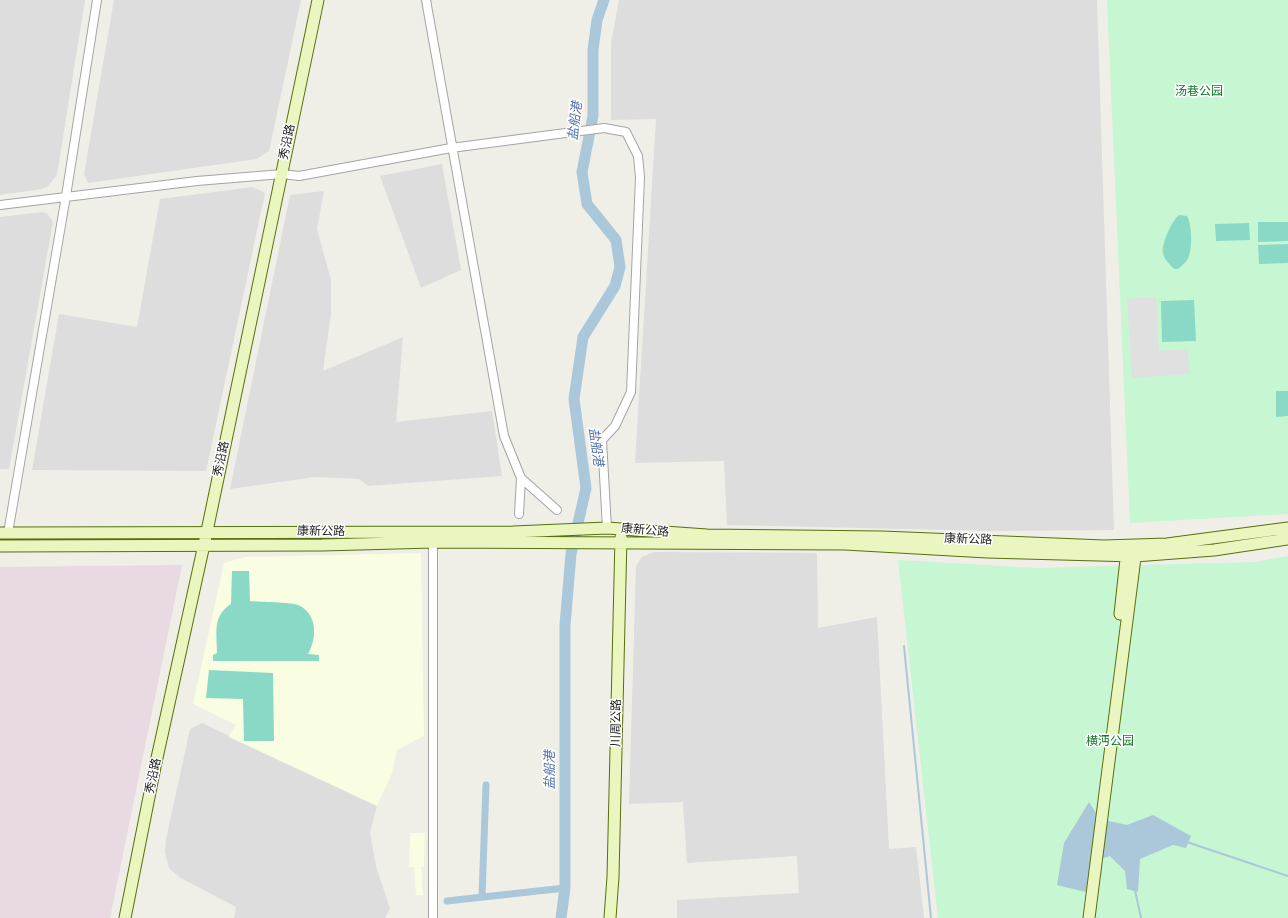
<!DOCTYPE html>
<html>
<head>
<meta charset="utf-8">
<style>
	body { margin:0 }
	canvas { display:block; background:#efeee7 }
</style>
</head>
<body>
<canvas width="1288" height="918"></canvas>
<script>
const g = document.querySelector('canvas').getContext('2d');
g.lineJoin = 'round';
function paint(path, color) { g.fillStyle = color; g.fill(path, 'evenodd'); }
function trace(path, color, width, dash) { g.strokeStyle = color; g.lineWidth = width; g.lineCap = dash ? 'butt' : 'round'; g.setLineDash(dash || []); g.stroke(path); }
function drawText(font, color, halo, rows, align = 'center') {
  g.font = font + ' "Nunito Sans","Noto Sans SC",sans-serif'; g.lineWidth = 3; g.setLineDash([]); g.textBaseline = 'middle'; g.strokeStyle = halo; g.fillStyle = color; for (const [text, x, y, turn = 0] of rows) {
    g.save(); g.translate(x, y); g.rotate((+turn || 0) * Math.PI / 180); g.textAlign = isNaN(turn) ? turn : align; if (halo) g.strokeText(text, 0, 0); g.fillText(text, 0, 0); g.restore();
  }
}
paint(new Path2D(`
	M0 0H85L57 175 48 186 42 189 0 195Z
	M114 0H301L269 151 257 159 88 183 84 174Z
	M619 0H1097L1114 530 997 531 727 525 724 461 635 463 656 119 611 120V43Z
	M442 164 461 270 421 288 380 176Z
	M253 187 265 193 206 471 32 470 59 314 137 327 160 199Z
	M324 191 317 229 331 280V314L323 371 403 337 396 422 492 411 502 476 368 486 359 479 315 477 230 489 290 195Z
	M42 212 47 213 53 222 9 469H0V217Z
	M654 552 817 553 818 628 877 617 889 849 916 847 924 918H677V900L799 893 797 856 687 863 683 802 629 804 636 566 642 557Z
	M202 723 377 806 370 833 376 866 390 909 385 918H234L236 907 179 877 169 868 165 852 166 839 190 729Z`), '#ddd');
paint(new Path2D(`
	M182 565 110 918H0V567Z`), '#e8d9e3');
paint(new Path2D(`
	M421 553 424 736 397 750 392 773 377 806 229 737 236 725 193 704 224 563 245 557Z
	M410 833H425L424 867H421L423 895H416L414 867H409Z`), '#f9fde2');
paint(new Path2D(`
	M1107 0H1288V514L1130 523Z
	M1288 556V918H938L898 560 1037 568 1255 562Z`), '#c7f6d2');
paint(new Path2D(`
	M1179 215 1187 216C1192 224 1193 252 1187 260 1185 263 1181 266 1178 269H1174C1170 264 1164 260 1163 253 1161 245 1172 220 1179 215Z
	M1258 222H1288V241L1258 242Z
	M1249 223 1250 240 1216 241 1215 224Z
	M1288 244V263L1259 264 1258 245Z
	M1194 300 1196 341 1162 342 1161 301Z
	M1276 391H1288V416L1276 417Z
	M232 571H249L250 601C261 602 289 602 298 605 318 614 317 638 308 654L319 655V661H213V655L217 653C217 633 212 616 231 604Z
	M209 670 273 673 274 741H244L243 699 206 698Z`), '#8ad9c7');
paint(new Path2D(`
	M1156 297 1159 351 1188 349 1189 374 1132 378 1127 299Z`), '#e0e0e0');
paint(new Path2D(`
	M1089 802 1100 819 1127 825 1153 815 1191 836 1186 848 1173 845 1140 859 1138 892 1127 889 1125 871 1110 856 1095 861 1087 881 1094 894 1057 885 1064 843Z`), '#aac8da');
trace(new Path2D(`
	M904 646 931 918
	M1187 842 1288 876
	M1135 890 1141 918`), '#aac8da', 2);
trace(new Path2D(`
	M482 897 486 785
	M447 901 565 888`), '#aac8da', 7);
trace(new Path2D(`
	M561 918 565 888V625L571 554 586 488 574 399 583 337 615 286 620 267 616 240 587 204 582 172 593 116V50L597 20 604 0`), '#aac8da', 11);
const street = new Path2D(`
	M426 0 504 436 521 478 557 510
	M0 205 197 181 282 174 299 176 451 148 604 128 626 132 638 156 640 177 631 392 615 426 602 440 607 528
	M519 514 521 478
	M8 533 66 196 97 0
	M433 918V542`);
const secondary = new Path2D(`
	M0 533 513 532 607 528 707 535 882 537 1104 546 1167 544 1288 528
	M0 546 322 545 433 542 845 544 987 552 1135 556 1214 550 1288 539
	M1120 614 1127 550
	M125 918 155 767 207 531 318 0
	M610 918 613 877 621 537
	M1089 918 1136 550`);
trace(street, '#a4a4a4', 10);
trace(secondary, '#56700d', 13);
trace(street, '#fff', 8);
trace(secondary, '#eaf5bf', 11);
drawText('12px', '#13782b', '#fff', [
	["汤巷公园",1199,92],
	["横沔公园",1110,742]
]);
drawText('12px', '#202020', '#fff', [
	["秀沿路",288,142,-78],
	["秀沿路",222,459,-78],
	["康新公路",645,531,5],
	["康新公路",321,532,1],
	["康新公路",968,540,2],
	["川周公路",617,723,-89],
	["秀沿路",154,776,-78]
]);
drawText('italic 13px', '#5270a9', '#fff', [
	["盐船港",576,121,-83],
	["盐船港",595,447,82],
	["盐船港",551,770,-90]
]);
</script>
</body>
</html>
